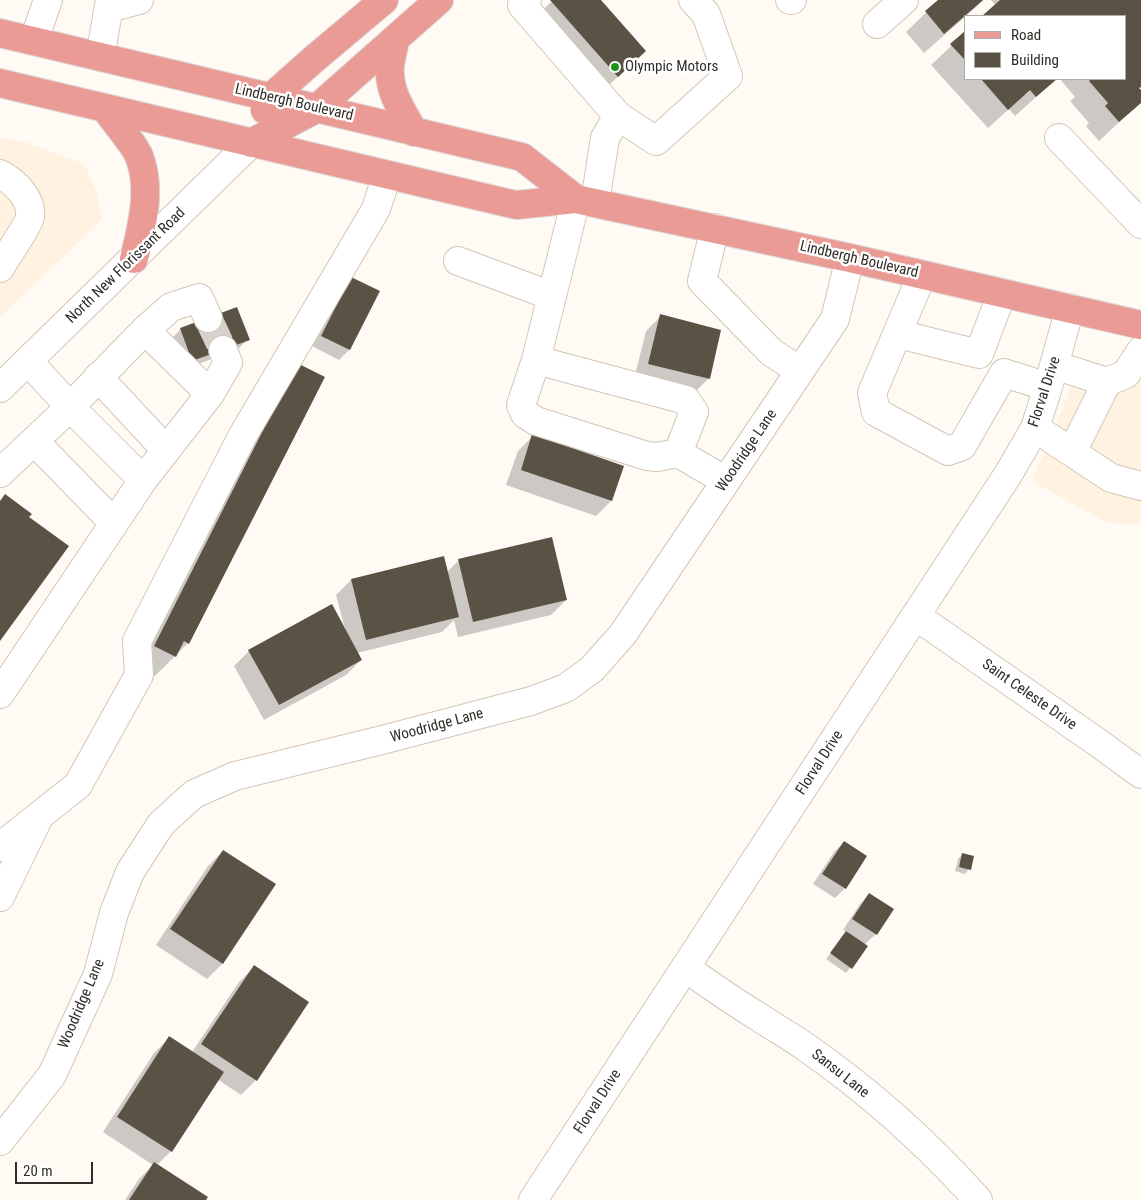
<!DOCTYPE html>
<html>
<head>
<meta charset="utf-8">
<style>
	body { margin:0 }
	#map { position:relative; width:1141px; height:1200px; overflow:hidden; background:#fffaf4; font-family:"Roboto Condensed",sans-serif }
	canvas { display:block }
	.legend { position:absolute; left:964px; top:15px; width:162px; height:65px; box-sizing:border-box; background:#fff; border:1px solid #acaba9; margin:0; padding:6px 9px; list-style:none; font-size:15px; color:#302c27 }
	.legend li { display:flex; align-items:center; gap:10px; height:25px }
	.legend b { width:25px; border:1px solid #acaba9 }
	.scale { position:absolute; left:15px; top:1162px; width:78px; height:22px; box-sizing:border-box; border:2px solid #302c27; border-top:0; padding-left:6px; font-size:15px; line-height:18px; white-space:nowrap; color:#302c27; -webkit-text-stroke:4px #fff; paint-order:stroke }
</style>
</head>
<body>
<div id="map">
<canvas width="1141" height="1200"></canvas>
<ul class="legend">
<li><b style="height:6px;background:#eb9b95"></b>Road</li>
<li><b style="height:14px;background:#5b5246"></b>Building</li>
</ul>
<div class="scale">20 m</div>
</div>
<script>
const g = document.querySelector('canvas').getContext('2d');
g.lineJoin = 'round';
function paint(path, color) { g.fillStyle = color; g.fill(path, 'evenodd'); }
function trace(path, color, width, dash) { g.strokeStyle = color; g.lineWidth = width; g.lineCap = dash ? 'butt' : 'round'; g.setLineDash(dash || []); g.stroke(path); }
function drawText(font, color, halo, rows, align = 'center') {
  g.font = font + ' "Roboto Condensed",sans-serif'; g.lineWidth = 5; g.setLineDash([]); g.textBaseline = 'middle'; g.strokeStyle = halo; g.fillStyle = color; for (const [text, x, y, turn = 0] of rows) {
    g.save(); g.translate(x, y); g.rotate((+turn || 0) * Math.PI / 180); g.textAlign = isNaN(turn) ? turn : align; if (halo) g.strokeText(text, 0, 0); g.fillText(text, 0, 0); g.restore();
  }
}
paint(new Path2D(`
	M0 137 28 143 84 164 96 190 102 219 0 318Z
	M1083 360 1141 374V521L1130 526 1104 521 1032 481Z`), '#fff2e1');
paint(new Path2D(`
	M553 0H600L630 66 602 91 537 16Z
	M939 0H984L924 53 906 32Z
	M991 0H1141V87L1139 89 1141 92V102L1099 141 1086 126 1089 123 1070 101 1075 97 1060 79H1125V16H984L996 6Z
	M965 33V79H1056L1015 116 1009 109 988 128 931 65Z
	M341 288 378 292 349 350 339 360 312 346Z
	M661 316 708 379 693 394 634 379 646 331Z
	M181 329 248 339 238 349 182 370 171 339Z
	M297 365 188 643 155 676 135 666 278 385Z
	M533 436 622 467 611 501 596 516 506 485 518 451Z
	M459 560 566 600 551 615 458 637 454 620 442 632 357 653 361 660 346 675 264 720 234 666 249 651 345 629 336 595 351 580 446 573Z
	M844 842 866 856 845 888 835 898 813 884 834 852Z
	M223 851 222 964 207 979 156 945 208 866Z
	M963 854 969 869 965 874 955 871 958 859Z
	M869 894 892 909 876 934 864 945 866 947 846 973 826 959 847 932 843 930 860 904Z
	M254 967 308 1003 256 1080 241 1095 217 1079 171 1151 157 1165 204 1200H125L139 1179 153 1165 103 1132 154 1053 169 1038 192 1052 239 982Z`), '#0003');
paint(new Path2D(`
	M550 0H601L646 51 618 77Z
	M938 0H983L944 34 925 11Z
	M1000 0H1141V87L1139 88 1141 90V103L1119 122 1105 106 1108 103 1089 81 1091 79H1125V16H982Z
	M965 31V60L950 44Z
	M981 79H1057L1036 97 1030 90 1008 110Z
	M351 277 380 291 350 350 321 336Z
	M237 307 250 340 192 361 180 328Z
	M660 314 721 330 710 379 648 364Z
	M297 363 325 377 189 644 184 641 176 657 154 646Z
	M532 434 624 466 612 501 521 470Z
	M5 494 32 514 29 517 69 546 0 641V501Z
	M552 537 567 600 473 622 458 559Z
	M444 556 459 617 366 640 351 579Z
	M332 604 362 660 279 705 248 650Z
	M844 841 867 856 846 889 822 874Z
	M223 850 276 884 223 964 170 929Z
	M962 853 974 856 971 870 959 867Z
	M869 893 894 909 877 935 852 919Z
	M846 931 868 946 852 969 830 953Z
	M254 965 309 1002 257 1081 201 1044Z
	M169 1036 224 1072 172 1152 117 1117Z
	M154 1162 208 1197 206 1200H129Z`), '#5b5246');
trace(new Path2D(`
	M208 318 223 350`), '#d6d1cb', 28, [28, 14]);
const minor = new Path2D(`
	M527 0 522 5 618 116
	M790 0H792
	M109 8 139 0
	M877 24 904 0
	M34 40 48 0
	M100 57 110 0
	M1059 138 1141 224
	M0 174C15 182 32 198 30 217 29 224 5 259 0 268
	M576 199 536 360 521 405 525 414 536 421 647 456 657 457 678 453 726 481
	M595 202 605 138 618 116 656 141 728 76 706 14 693 0
	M715 228 702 281 771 352 800 371
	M458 261 552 296
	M922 275 872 393 876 412 948 451 962 446 1004 373 1048 387
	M145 330 210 394
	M898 334 979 354 1002 293
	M536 360 686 400 694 412 678 453
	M1054 365 1107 382 1126 374 1141 351
	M98 377 166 450
	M0 388 251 143
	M1035 428 1111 478 1141 486
	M35 442 114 523
	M1072 452 1107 382
	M0 473 70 407 28 361
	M143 480 210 394 228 363 223 350
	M916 616 1097 742 1141 774
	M0 694 143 480 70 407 145 330 171 307 199 298 208 318
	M0 847 78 785 139 675 137 641 243 435 376 209 387 175
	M0 897 37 821
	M686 968C711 986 736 1003 762 1019 777 1029 793 1038 807 1048 870 1092 927 1143 978 1200
	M0 1141 52 1075 98 974 114 913 130 872 161 824 194 794 235 776 382 740 531 701 566 688 592 669 623 634 835 319 850 258
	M533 1200 1009 473 1035 428 1048 387 1070 308`);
const major = new Path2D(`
	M0 33 522 157 576 199
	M395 39C394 48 391 57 390 66 388 91 402 111 414 132
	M0 83 516 205 576 199 850 258 1141 325
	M105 108C113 120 134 144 139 156 152 189 142 226 134 259
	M265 110 270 98 314 59 384 0
	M251 143 316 109 439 0`);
trace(minor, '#d1c7b9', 30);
trace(major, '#dad9d8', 30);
trace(minor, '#fff', 28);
trace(major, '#eb9b95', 28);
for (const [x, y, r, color] of [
	[615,67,5,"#1e911c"]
]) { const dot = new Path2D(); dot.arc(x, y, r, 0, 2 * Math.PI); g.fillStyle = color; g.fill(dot); trace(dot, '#fff', 2); }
drawText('15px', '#302c27', '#fff', [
	["Olympic Motors",625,67]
], 'left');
drawText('15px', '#302c27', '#fff', [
	["Lindbergh Boulevard",294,103,13],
	["Lindbergh Boulevard",859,260,13],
	["North New Florissant Road",126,266,-44],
	["Florval Drive",1045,392,-72],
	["Woodridge Lane",747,451,-56],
	["Saint Celeste Drive",1029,695,35],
	["Woodridge Lane",437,726,-15],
	["Florval Drive",820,763,-57],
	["Woodridge Lane",82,1004,-67],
	["Sansu Lane",840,1074,38],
	["Florval Drive",598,1102,-57]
]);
</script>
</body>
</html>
